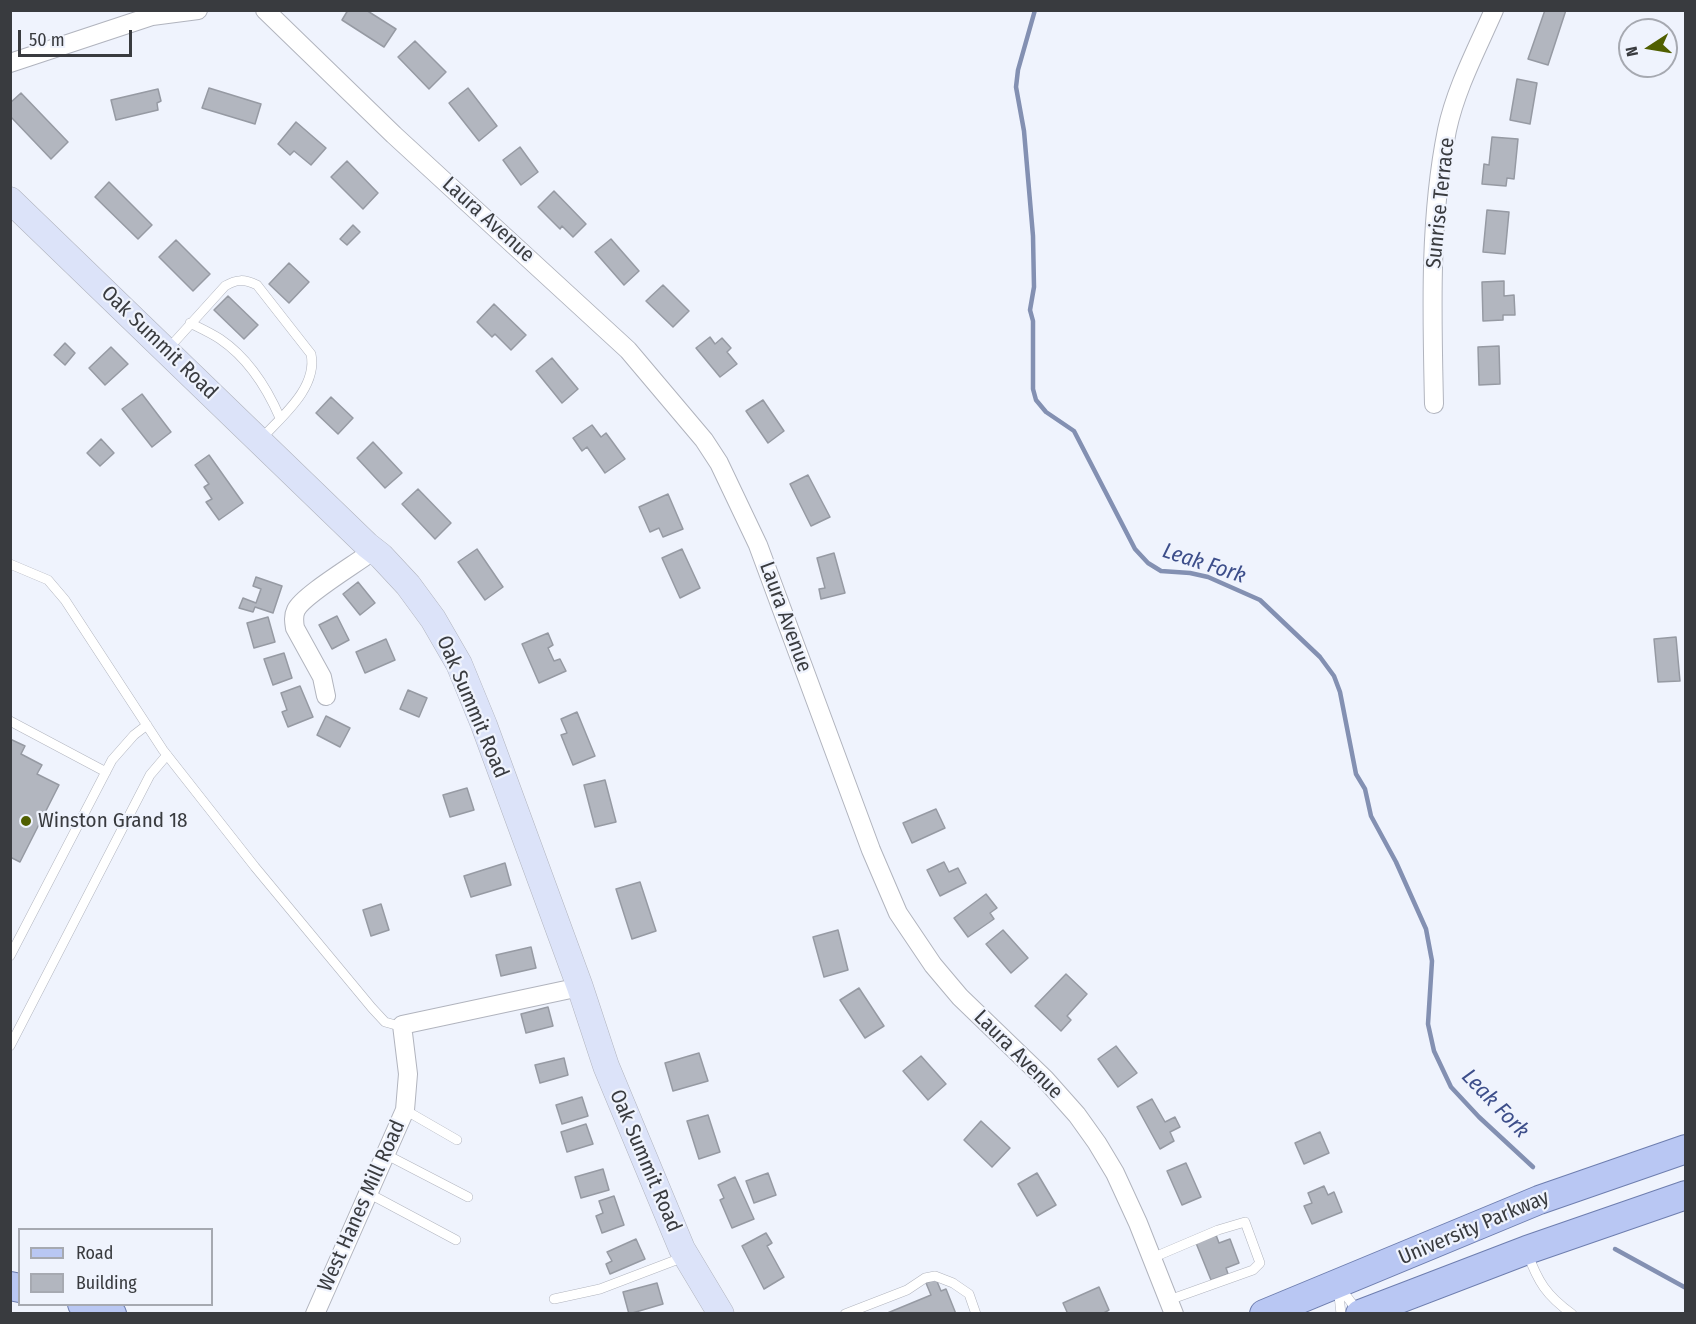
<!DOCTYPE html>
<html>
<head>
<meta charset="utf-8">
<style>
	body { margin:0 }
	#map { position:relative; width:1696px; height:1324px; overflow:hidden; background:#eff3fd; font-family:"Fira Sans Condensed",sans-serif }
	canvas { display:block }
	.frame { position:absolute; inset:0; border:12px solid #393b3f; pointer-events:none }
	.legend { position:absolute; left:18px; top:1228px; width:195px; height:78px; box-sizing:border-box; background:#eff3fd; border:2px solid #a6a9b1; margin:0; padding:8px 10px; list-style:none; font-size:18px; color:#393b3f }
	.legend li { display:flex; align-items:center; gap:12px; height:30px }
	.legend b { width:30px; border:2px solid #a6a9b1 }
	.north { position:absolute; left:1618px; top:18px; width:60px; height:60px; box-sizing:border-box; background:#eff3fd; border:2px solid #a6a9b1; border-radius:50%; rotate:258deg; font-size:16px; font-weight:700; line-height:24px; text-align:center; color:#393b3f }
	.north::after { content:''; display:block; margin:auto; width:21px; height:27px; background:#505f00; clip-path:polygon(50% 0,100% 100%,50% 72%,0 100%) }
	.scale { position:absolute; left:18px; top:30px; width:114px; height:27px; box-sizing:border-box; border:3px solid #393b3f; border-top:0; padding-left:8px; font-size:18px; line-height:21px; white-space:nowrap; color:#393b3f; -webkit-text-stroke:4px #eff3fd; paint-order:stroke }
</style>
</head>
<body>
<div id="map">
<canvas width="1696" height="1324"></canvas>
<div class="frame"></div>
<ul class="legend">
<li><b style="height:8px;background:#b9c7f3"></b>Road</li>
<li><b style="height:16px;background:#b2b6bf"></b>Building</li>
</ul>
<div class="north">N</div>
<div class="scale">50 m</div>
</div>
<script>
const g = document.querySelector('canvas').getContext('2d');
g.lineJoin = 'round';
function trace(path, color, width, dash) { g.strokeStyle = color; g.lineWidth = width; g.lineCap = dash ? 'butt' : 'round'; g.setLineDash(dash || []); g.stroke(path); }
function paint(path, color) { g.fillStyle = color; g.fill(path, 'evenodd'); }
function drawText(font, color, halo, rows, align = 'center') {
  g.font = font + ' "Fira Sans Condensed",sans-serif'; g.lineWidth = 4.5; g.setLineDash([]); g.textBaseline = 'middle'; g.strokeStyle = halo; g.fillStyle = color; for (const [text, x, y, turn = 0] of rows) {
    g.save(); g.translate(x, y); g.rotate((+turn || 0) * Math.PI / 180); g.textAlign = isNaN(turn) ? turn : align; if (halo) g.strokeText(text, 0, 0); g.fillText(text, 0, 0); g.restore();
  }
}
trace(new Path2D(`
	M1035 10 1018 70 1016 87 1024 131 1033 236 1034 287 1030 310 1033 321V389L1036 400 1046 412 1074 431 1135 549 1148 563 1161 571 1190 573 1208 577 1260 600 1320 657 1334 676 1340 692 1356 774 1365 789 1371 816 1396 862 1426 929 1432 961 1428 1024 1434 1051 1451 1087 1479 1117 1533 1167
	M1615 1249 1686 1288`), '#8390b2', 4.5);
const building = new Path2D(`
	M348 10H366L396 29 384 47 342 20Z
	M1545 10H1566L1548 65 1528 59Z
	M415 41 446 72 429 89 398 57Z
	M1517 79 1537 83 1530 124 1510 120Z
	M209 88 261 104 255 124 202 108Z
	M468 88 497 126 479 141 449 103Z
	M158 89 161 101 157 103 158 110 116 120 111 100Z
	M21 93 68 142 51 159 10 116V103Z
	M296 122 326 148 311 165 294 151 290 155 278 144Z
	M1492 137 1518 139 1514 179 1507 178 1506 186 1482 184 1484 164 1489 165Z
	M520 147 538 172 521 185 503 160Z
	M347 161 378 193 363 209 331 177Z
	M109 182 152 225 138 239 95 197Z
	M554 191 586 224 573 237 562 226 560 229 538 207Z
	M1487 210 1509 212 1505 254 1483 252Z
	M353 225 360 232 347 245 340 239Z
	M611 239 639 271 624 285 595 252Z
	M176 240 210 274 193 291 159 257Z
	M289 263 309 282 289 303 269 284Z
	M1504 281V296L1514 295 1515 315H1503V320L1483 321 1482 282Z
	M663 285 689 311 673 327 646 301Z
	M228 296 258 325 244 339 214 310Z
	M494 304 526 335 511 350 495 334 492 337 477 322Z
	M710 337 715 344 722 338 731 348 727 352 737 364 720 377 696 348Z
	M65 343 75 353 65 365 54 355Z
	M1499 346 1500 384 1479 385 1478 347Z
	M111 347 128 364 105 385 89 368Z
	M552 358 578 389 562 403 536 371Z
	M142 394 171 432 152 447 122 409Z
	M331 397 353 418 338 434 316 413Z
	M763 400 784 431 768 443 746 411Z
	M592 425 601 437 606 433 625 459 605 473 587 447 582 451 573 438Z
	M101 439 114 453 100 466 87 453Z
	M373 442 402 473 385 488 357 458Z
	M209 455 243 503 219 520 206 502 212 499 204 487 209 484 195 465Z
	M808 475 830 517 811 526 790 484Z
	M418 489 451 523 435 539 402 504Z
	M668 494 683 529 663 537 659 528 650 532 639 507Z
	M477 549 503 587 485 600 458 562Z
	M682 549 700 588 680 598 662 558Z
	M834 553 845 593 821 599 819 589 825 588 817 558Z
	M256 577 282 586 273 613 255 607 253 612 239 608 243 598 256 603 261 589 253 586Z
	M358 582 375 603 360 615 343 594Z
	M337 616 349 640 332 649 319 625Z
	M268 617 275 642 254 648 247 623Z
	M548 633 553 645 548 648 554 661 560 659 566 671 539 683 522 644Z
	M1676 637 1680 681 1658 682 1654 639Z
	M386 639 395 660 365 673 356 652Z
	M284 653 292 678 273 685 264 659Z
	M300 686 313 717 288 727 282 712 287 710 281 693Z
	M408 690 427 698 419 717 400 709Z
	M577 712 595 756 573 765 561 735 567 733 561 719Z
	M326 716 350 728 340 747 317 735Z
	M10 739 25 746 21 754 42 765 37 774 59 785 20 862 10 857Z
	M605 780 616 822 595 827 584 785Z
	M467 788 474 810 450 817 443 795Z
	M936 809 945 828 912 843 903 823Z
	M944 862 949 872 958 868 966 883 940 896 927 870Z
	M505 863 511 885 471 897 464 876Z
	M640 882 656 931 632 939 616 889Z
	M986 894 997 908 990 913 994 919 968 937 954 918Z
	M381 904 389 930 371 936 363 910Z
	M838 930 848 970 824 977 813 937Z
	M1003 930 1028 958 1011 973 986 944Z
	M531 947 536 968 501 976 496 955Z
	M1066 974 1087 994 1067 1016 1071 1020 1061 1031 1035 1006Z
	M859 988 884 1026 865 1038 840 1000Z
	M548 1007 553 1026 526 1033 521 1014Z
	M1116 1046 1137 1073 1118 1087 1098 1059Z
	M699 1053 708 1081 673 1091 665 1063Z
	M921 1056 946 1084 928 1100 903 1071Z
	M564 1058 568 1075 540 1083 535 1065Z
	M582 1097 588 1116 562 1124 556 1105Z
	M1152 1099 1165 1122 1175 1117 1180 1127 1170 1132 1174 1141 1160 1149 1137 1107Z
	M708 1115 720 1152 699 1159 687 1121Z
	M981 1121 1010 1148 992 1167 964 1140Z
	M586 1124 593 1144 567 1152 561 1132Z
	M1320 1132 1329 1153 1304 1164 1295 1143Z
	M1186 1163 1201 1197 1182 1205 1167 1171Z
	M603 1169 609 1190 581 1198 575 1177Z
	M768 1173 776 1195 754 1203 746 1181Z
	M1037 1173 1056 1205 1037 1216 1018 1184Z
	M735 1177 754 1219 732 1228 720 1200 724 1198 718 1185Z
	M1324 1186 1328 1195 1334 1192 1342 1212 1312 1224 1304 1206 1312 1203 1308 1193Z
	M614 1196 624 1225 602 1233 596 1216 603 1213 599 1201Z
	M766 1233 772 1243 767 1246 784 1277 764 1289 742 1246Z
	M1216 1235 1219 1243 1230 1239 1239 1263 1226 1268 1228 1274 1211 1280 1196 1243Z
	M636 1239 645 1259 610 1274 606 1264 612 1261 607 1252Z
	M936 1279 941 1291 946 1289 956 1314H885L931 1295 926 1283Z
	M657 1283 663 1304 629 1314 623 1292Z
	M1099 1287 1109 1310 1102 1314H1064L1067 1312 1063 1303Z`);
paint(building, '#b2b6bf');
trace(building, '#969aa3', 1.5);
const lane = new Path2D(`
	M190 323C200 328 211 333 220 339 248 358 267 388 280 418
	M168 349 225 286C237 279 244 279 257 285L311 354C318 388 281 417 261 439
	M10 564 48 580 65 600 163 750 255 867 372 1008 385 1022 403 1027
	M10 721 106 772
	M10 956 112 760 134 735 147 725
	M10 1046 150 775 167 755
	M405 1110 457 1140
	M385 1154 468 1197
	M368 1193 456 1240
	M1527 1252C1538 1282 1546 1295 1572 1314
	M1152 1258 1218 1230 1245 1222 1260 1263 1253 1270 1169 1300
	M1338 1286 1341 1314
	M1339 1286 1359 1313
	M554 1299 600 1289 684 1257
	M845 1314 907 1290 925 1278 935 1276 953 1283 969 1294 976 1314`);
const street = new Path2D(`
	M265 10 394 135 628 350 704 440 719 463 758 545 871 850 898 913 933 965 960 997 1045 1079 1077 1115 1097 1143 1115 1173 1138 1223 1174 1314
	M10 63 152 16 198 10
	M1434 404C1432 313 1429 219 1447 130 1456 88 1477 49 1494 10
	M326 696 322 677 295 628C294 622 293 616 296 610 303 595 359 562 374 550
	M315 1314 405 1110 408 1074 402 1025 580 987`);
const secondary = new Path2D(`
	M10 200 367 545 381 556 408 585 433 619 459 664 484 725 580 987 606 1066 682 1249 721 1314`);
const primary = new Path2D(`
	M10 1286 20 1288
	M82 1304 112 1314
	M1264 1314 1539 1200 1686 1149
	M1360 1314 1527 1250 1686 1195`);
trace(lane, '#b1b4be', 10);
trace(street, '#b1b4be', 20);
trace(secondary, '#b1b4be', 27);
trace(primary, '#6e7eaf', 30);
trace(lane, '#fff', 9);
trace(street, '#fff', 18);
trace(secondary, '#dce3f9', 26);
trace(primary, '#b9c7f3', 28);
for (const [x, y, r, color] of [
	[26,821,6,"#505f00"]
]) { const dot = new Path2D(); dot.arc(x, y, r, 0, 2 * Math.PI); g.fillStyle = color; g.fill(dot); trace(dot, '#eff3fd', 2); }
drawText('21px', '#393b3f', '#eff3fd', [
	["Sunrise Terrace",1441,203,-84],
	["Laura Avenue",488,220,42],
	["Oak Summit Road",159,343,44],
	["Laura Avenue",785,617,70],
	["Oak Summit Road",472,707,67],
	["Laura Avenue",1018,1055,45],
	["Oak Summit Road",645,1161,67],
	["West Hanes Mill Road",362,1206,-66],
	["University Parkway",1474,1228,-23]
]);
drawText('21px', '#393b3f', '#eff3fd', [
	["Winston Grand 18",38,821]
], 'left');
drawText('italic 22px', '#3d4e8a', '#eff3fd', [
	["Leak Fork",1204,564,18],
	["Leak Fork",1495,1104,46]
]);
</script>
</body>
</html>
